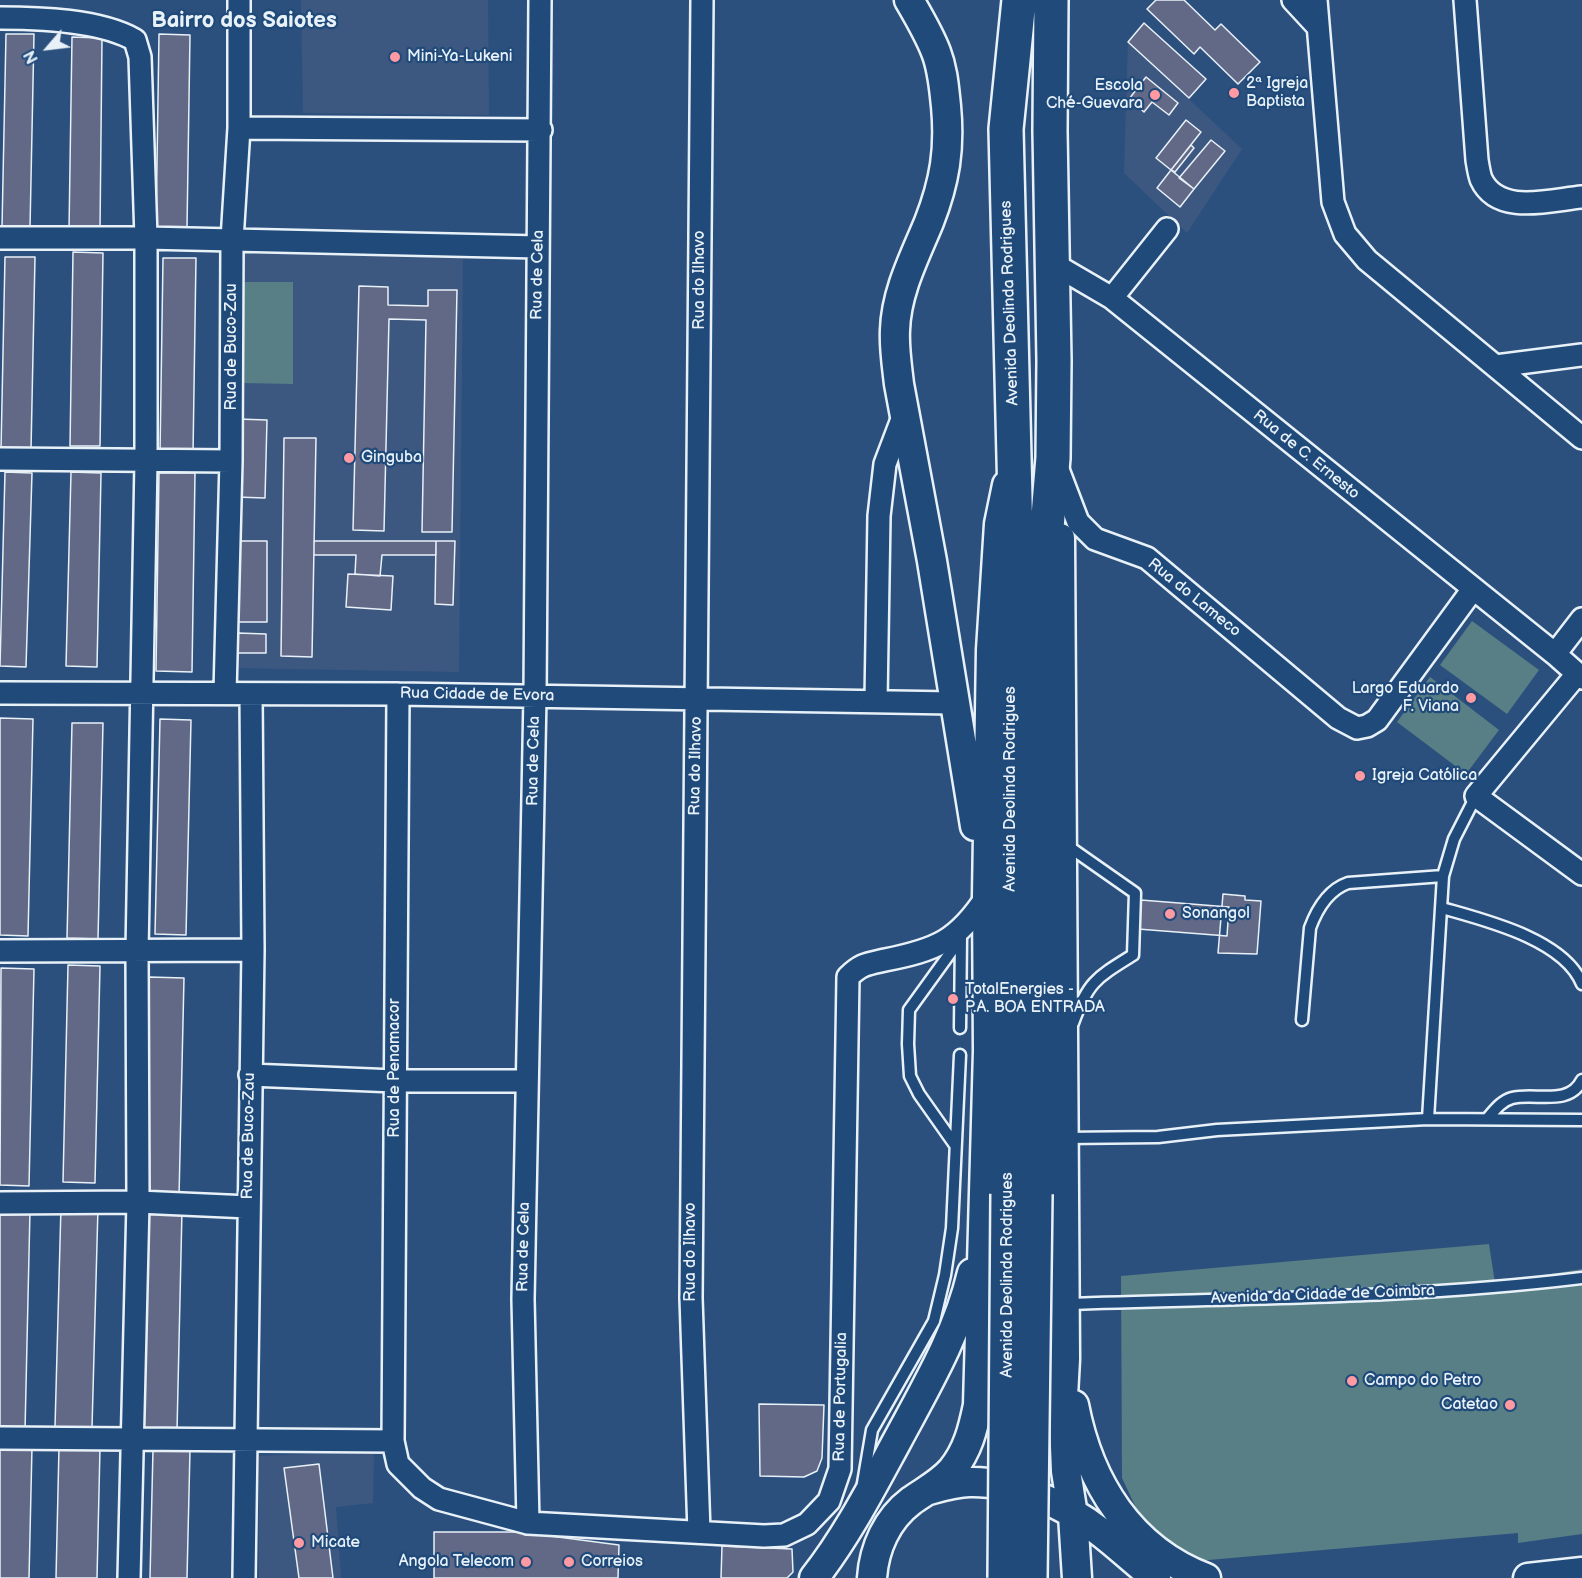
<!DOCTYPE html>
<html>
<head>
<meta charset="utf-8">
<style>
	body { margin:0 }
	#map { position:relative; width:1582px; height:1578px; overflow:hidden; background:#2c507d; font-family:"Balsamiq Sans",sans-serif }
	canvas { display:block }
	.north { position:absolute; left:18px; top:18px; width:60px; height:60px; -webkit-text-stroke:4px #1f4a7a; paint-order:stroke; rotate:242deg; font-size:16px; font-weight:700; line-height:24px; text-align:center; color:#e8f1f8 }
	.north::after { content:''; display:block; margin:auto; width:21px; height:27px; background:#e8f1f8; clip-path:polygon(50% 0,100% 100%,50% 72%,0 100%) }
</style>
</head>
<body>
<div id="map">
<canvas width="1582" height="1578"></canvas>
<div class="north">N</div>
</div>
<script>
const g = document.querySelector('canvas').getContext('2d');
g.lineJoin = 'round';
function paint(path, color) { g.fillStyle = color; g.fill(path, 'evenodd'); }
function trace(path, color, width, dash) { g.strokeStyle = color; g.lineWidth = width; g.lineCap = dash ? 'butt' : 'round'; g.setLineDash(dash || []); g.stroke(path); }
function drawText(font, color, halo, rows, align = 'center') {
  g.font = font + ' "Balsamiq Sans",sans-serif'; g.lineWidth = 4.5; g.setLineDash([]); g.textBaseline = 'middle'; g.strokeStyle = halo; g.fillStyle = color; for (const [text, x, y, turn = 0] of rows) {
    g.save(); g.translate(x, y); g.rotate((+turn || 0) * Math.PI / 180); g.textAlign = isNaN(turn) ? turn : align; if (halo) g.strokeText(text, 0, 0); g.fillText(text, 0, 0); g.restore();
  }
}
paint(new Path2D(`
	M301 0H488L489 115 303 113Z
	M1128 42 1242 149 1187 233 1124 173Z
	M240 253 463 255 459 672 235 668Z
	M374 1451 373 1503 336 1507 341 1578H259V1456Z`), '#3c5880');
paint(new Path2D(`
	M243 282H293V384L242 383Z
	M1472 621 1539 670 1507 714 1440 665Z
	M1430 677 1499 730 1466 774 1397 722Z
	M1489 1244 1495 1283 1582 1269V1534L1518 1543V1533L1197 1561 1144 1525 1122 1478 1121 1276Z`), '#577f85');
const building = new Path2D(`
	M1156 0H1184L1215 30 1221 24 1260 62 1238 84 1200 47 1194 54 1147 9Z
	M1144 23 1206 79 1189 98 1128 42Z
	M6 34H34L30 228 2 227Z
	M159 34 190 35 187 228H156Z
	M72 37 102 38 100 230H69Z
	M1146 77 1178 103 1169 115 1152 102 1144 112 1129 99Z
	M1186 120 1201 132 1171 170 1156 158Z
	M1211 140 1225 151 1194 189 1179 178Z
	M1191 145 1194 148 1175 172 1171 170Z
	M1171 170 1194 189 1180 207 1157 188Z
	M73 252 103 253 100 446H70Z
	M5 257H35L31 450 1 449Z
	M163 258H196L193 454 160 453Z
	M359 286 388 287V305L428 306V290H457L452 532H422L426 320 389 319 384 531 353 530Z
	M238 419 267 420 265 498 236 497Z
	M284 438H316L312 657 281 656Z
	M5 472 32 473 26 667 0 666Z
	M71 472 101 473 97 667 66 666Z
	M159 473H195L192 672 156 671Z
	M238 541H267V622H238Z
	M314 541H436V555H382L380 576 355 574 356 555H314Z
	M436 541H455L453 605 435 604Z
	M348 574 393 576 391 610 346 607Z
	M238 633 266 634V653H238Z
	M0 718 33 719 28 936 0 935Z
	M160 719 191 720 186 935 155 934Z
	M72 723H103L98 939 67 938Z
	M1223 894 1245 896V900L1261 901 1257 954 1218 953Z
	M1141 900 1229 907 1227 936 1138 929Z
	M68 965 100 966 95 1183 63 1182Z
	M1 968 34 969 29 1186 0 1185Z
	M149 977 184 978 179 1197 143 1196Z
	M61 1206 98 1207 92 1428 55 1427Z
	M0 1209 30 1210 25 1431 0 1430Z
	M145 1210H182L177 1431 140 1429Z
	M759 1404 824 1405 822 1458 817 1471 804 1477 760 1476Z
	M0 1446 32 1447 29 1578H0Z
	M59 1447 100 1448 97 1578H56Z
	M153 1449 190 1450 187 1578H150Z
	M319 1464 333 1578H299L284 1468Z
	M434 1532H520L619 1545 618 1578H434Z
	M722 1546 792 1549 793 1572 787 1578H721Z`);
paint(building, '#626987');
trace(building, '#e8f1f8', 1.5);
const lane = new Path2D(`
	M1065 844 1135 893 1133 955C1096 978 1088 982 1073 1023
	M1442 908C1484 920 1564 939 1582 984
	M1302 1020 1310 928C1317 909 1328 890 1348 883L1443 876
	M960 1028 961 936
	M1428 1119 1443 876 1454 839 1476 796
	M1487 1119C1494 1111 1501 1101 1512 1098 1535 1092 1569 1107 1582 1080
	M1064 1138 1158 1137 1217 1130 1428 1119 1582 1120
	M955 1145 919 1094 910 1076 908 1044 909 1010 961 938
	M1067 1304C1239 1298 1411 1299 1582 1278
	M863 1483 872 1430 934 1321 945 1275 952 1228 960 1055`);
const street = new Path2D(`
	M1293 0 1318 27
	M1316 0 1333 202 1345 234 1367 260 1582 438
	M1465 0 1477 160C1478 166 1479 173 1481 179 1498 216 1550 200 1582 197
	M0 18C40 18 100 20 135 40L140 57 146 238V461L137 952 138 1202 129 1578
	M239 128 541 130
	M0 238H146L538 247
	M1052 263 1112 298 1555 654 1582 678
	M1112 298 1167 229
	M1496 366 1582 355
	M0 459 231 461
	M1057 467 1078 522 1095 539 1147 558 1338 718 1357 728 1367 726 1377 720 1473 589
	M1555 654 1582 619
	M1577 674 1476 796 1582 874
	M0 693 398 694 953 703
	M225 693 231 461 232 240 239 128V0
	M398 694 393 1441 398 1464 422 1488 439 1499 528 1523 764 1536 784 1535 807 1524 829 1501 840 1469 848 977C861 964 867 964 885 960 936 950 958 941 987 896
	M876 701 879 516 885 464 904 414
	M0 951 253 950
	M250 1075 395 1081H527
	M0 1203 138 1202 249 1207
	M0 1438 393 1441
	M528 1523 523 1299 535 696 540 0
	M699 1532 691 1298 702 0
	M244 1578 253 950 251 694`);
const secondary = new Path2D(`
	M909 0C919 17 929 34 936 52 943 70 944 88 946 106 950 149 945 181 929 222 915 256 896 292 895 330 894 348 897 366 899 384L932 561 975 826
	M1060 538 1065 1359 1063 1396 1066 1471 1073 1515 1077 1578
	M1074 1405C1089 1483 1130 1549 1206 1578
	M929 1490C943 1486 956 1482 970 1482 1013 1481 1066 1505 1099 1531 1119 1546 1136 1563 1156 1578
	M814 1578C847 1536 872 1487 897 1441 926 1387 958 1333 972 1273
	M872 1578C874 1548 887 1519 911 1501 925 1491 941 1483 952 1470 968 1450 973 1429 978 1405L988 1051 987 896 991 650 999 524 1007 485
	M1528 1578 1582 1572`);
const highway = new Path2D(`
	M1008 1194 1011 1035V725L1016 540 1006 129 1019 0
	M1035 1194 1044 562 1053 458 1054 361 1050 131 1051 0`);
trace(lane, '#e8f1f8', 15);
trace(street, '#e8f1f8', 26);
trace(secondary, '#e8f1f8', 33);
trace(highway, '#e8f1f8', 38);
trace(lane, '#1f4a7a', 10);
trace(street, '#1f4a7a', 21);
trace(secondary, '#1f4a7a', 28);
trace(highway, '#1f4a7a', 33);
const highwayBridge = new Path2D(`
	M1005 1578 1008 1194
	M1030 1578 1035 1194`);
trace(highwayBridge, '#e8f1f8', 38, []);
trace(highwayBridge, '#1f4a7a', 33);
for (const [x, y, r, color] of [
	[395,57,6,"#ff9aa2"],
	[1234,93,6,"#ff9aa2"],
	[1155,95,6,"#ff9aa2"],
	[349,458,6,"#ff9aa2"],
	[1471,698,6,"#ff9aa2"],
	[1360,776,6,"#ff9aa2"],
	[1170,914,6,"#ff9aa2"],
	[953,999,6,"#ff9aa2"],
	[1352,1381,6,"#ff9aa2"],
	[1510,1405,6,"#ff9aa2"],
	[299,1543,6,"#ff9aa2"],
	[526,1562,6,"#ff9aa2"],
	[569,1562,6,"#ff9aa2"]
]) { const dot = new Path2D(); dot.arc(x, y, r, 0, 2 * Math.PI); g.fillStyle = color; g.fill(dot); trace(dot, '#1f4a7a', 2); }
drawText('16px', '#e8f1f8', '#1f4a7a', [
	["Mini-Ya-Lukeni",407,57],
	["2ª Igreja",1246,84],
	["Baptista",1246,102],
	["Escola",1143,86,"right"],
	["Ché-Guevara",1143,104,"right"],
	["Ginguba",361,458],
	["Largo Eduardo",1459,689,"right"],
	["F. Viana",1459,707,"right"],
	["Igreja Católica",1372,776],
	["Sonangol",1182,914],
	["TotalEnergies -",965,990],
	["P.A. BOA ENTRADA",965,1008],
	["Campo do Petro",1364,1381],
	["Catetao",1498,1405,"right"],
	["Micate",311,1543],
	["Angola Telecom",514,1562,"right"],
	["Correios",581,1562]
], 'left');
drawText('16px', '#e8f1f8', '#1f4a7a', [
	["Rua de Cela",538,275,-89],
	["Rua do Ilhavo",700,280,-90],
	["Avenida Deolinda Rodrigues",1010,303,-92],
	["Rua de Buco-Zau",232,347,-90],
	["Rua de C. Ernesto",1306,455,39],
	["Rua do Lameco",1194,598,39],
	["Rua Cidade de Evora",477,695,1],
	["Rua de Cela",534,761,-89],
	["Rua do Ilhavo",696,766,-89],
	["Avenida Deolinda Rodrigues",1011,789,-90],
	["Rua de Penamacor",395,1068,-90],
	["Rua de Buco-Zau",249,1136,-89],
	["Rua de Cela",524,1247,-89],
	["Rua do Ilhavo",691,1252,-90],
	["Avenida Deolinda Rodrigues",1008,1275,-90],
	["Avenida da Cidade de Coimbra",1323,1295,-2],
	["Rua de Portugalia",841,1397,-89]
]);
drawText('bold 22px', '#e8f1f8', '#1f4a7a', [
	["Bairro dos Saiotes",244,21]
]);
</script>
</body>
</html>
